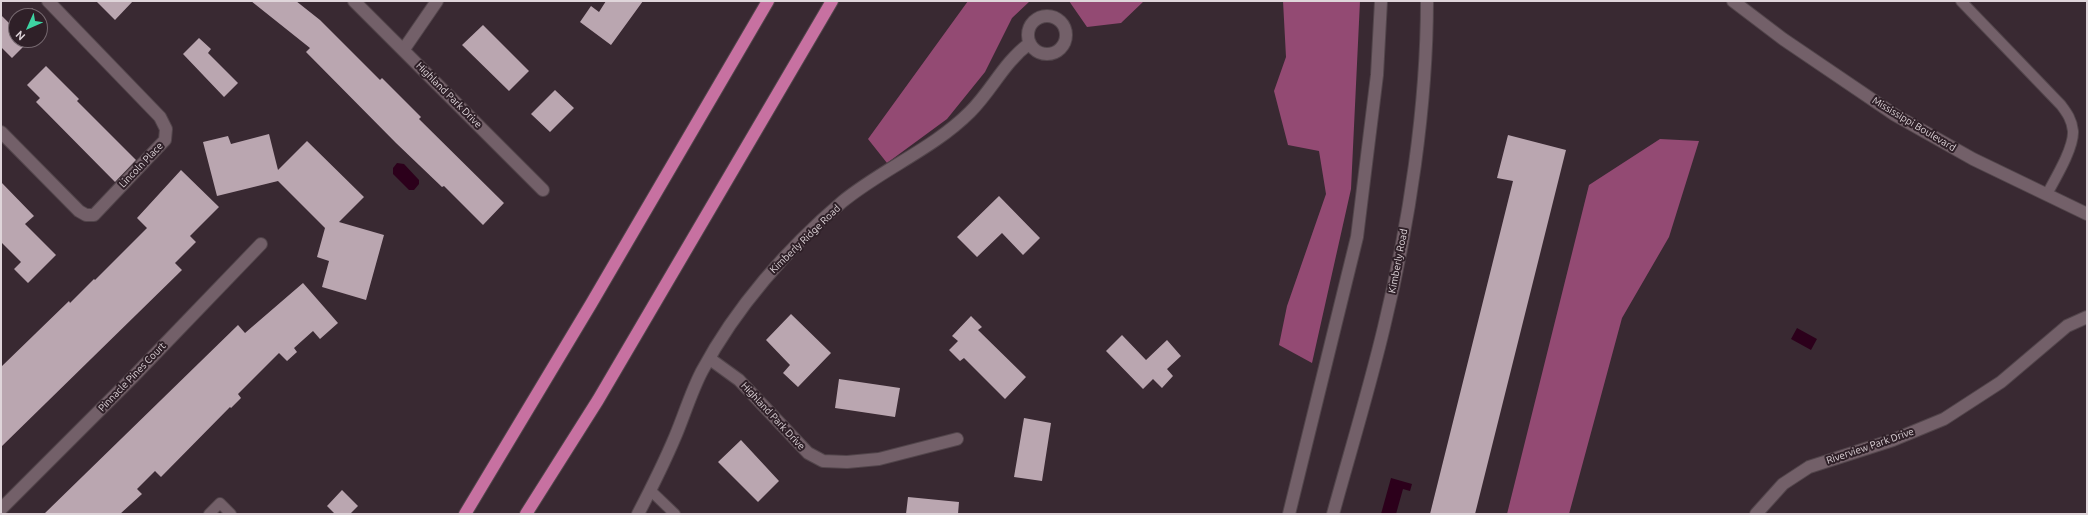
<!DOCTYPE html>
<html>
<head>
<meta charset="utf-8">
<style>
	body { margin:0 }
	#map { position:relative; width:2088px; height:515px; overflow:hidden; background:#392932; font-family:Ubuntu,sans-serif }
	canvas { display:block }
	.frame { position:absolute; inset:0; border:2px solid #dfd5da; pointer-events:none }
	.north { position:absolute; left:8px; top:8px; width:40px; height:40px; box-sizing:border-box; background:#2f2028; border:1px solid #75686f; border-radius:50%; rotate:225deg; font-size:11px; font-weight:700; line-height:16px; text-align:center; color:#dfd5da }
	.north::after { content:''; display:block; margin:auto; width:14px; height:18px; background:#3dd4a3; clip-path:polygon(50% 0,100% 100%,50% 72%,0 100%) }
</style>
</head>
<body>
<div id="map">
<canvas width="2088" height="515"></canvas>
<div class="frame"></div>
<div class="north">N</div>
</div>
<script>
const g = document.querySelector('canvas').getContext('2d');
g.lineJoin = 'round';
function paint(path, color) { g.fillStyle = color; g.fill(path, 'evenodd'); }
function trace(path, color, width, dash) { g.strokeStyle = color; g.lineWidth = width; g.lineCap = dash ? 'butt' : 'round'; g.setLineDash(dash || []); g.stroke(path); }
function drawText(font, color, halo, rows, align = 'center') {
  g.font = font + ' Ubuntu,sans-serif'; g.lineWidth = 4; g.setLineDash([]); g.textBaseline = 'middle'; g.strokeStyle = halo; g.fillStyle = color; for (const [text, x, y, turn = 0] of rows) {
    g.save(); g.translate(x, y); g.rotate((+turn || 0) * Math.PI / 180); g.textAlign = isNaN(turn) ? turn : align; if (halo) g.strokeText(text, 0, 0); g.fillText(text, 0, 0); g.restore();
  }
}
paint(new Path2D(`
	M968 1H1030L1012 18 985 72 947 119 887 163 868 139Z
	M1069 1H1144L1121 23 1087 27Z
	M1283 1H1360L1351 189 1312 363 1279 345 1287 306 1326 194 1319 151 1288 145 1274 91 1286 57Z
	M1660 139 1699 141 1669 237 1622 318 1569 514H1507L1589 185Z`), '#934a73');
paint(new Path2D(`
	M397 163 404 164 419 180V184L414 190H409L393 174V168Z
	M1797 328 1817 339 1811 350 1791 339Z
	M1391 478 1412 484 1410 491 1403 489 1396 514H1381Z`), '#2c001b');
paint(new Path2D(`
	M96 1H133L115 20Z
	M251 1H296L320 20 380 80 382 78 421 117 419 119 504 203 483 225 444 186 442 187 396 143 306 52 310 48Z
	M606 1H643L611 45 580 22 591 6 599 12Z
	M32 8 40 16H24Z
	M1 15 13 27 16 24V40H30L12 58 1 47Z
	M40 16 47 23 40 30Z
	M483 25 529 71 509 91 462 45Z
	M199 38 211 49 208 53 238 83 224 97 183 54Z
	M46 66 79 99 77 101 136 160 115 182 36 102 40 98 27 85Z
	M555 90 574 108 550 132 531 114Z
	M269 134 278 170 307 141 364 197 339 222 384 235 366 300 322 287 329 261 317 257 325 228 278 181 217 196 203 142 228 136 231 144Z
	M1508 135 1566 150 1475 514H1430L1513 181 1497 178Z
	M181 170 219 207 190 236 196 242 175 263 182 270 1 447V367L69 301 70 303 94 279 95 280 147 228 137 218Z
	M1 182 34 216 25 224 56 255 28 283 14 269 21 262 1 242Z
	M999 196 1040 238 1023 255 1002 233 977 257 957 237Z
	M303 283 338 323 320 339 313 331 294 348 297 352 287 361 279 353 238 394 241 398 231 408 230 407 161 477 155 471 137 489 142 494 120 514H44L238 325 245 333Z
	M791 314 831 353 798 387 783 373 790 365 766 340Z
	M971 316 982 327 978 330 1026 377 1005 399 964 358 960 361 949 350 958 341 952 336Z
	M1122 335 1146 360 1167 340 1181 356 1167 369 1173 376 1162 388 1153 379 1143 389 1106 351Z
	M839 379 900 388 895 417 835 408Z
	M1024 418 1051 423 1042 481 1014 477Z
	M741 440 779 481 758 502 718 462Z
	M342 490 358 506 350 514H335L327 506Z
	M908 497 959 502 958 514H906Z`), '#baa6b0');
const lane = new Path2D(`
	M1961 1 2061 105C2067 113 2072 120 2073 131 2074 148 2055 179 2047 194
	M650 490 675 514
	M209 514 220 503 231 514`);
const street = new Path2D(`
	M354 1 543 190
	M1733 1 1783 39 1895 115 1973 159 2087 214
	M1028 35a19 19 0 1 1 38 0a19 19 0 1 1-38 0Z
	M404 49 437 1
	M1 132 79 211 86 215H94L165 140 166 129 160 117 48 1
	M710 359 739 380 808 453 823 461 847 462 879 459 957 439
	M1 509 133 377 261 244
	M638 514C651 489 664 463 675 437 684 416 691 392 702 371 736 307 788 248 842 202 882 169 933 149 970 112 993 89 1003 63 1030 43
	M1756 514 1783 484 1809 467 1893 440 1944 419 2001 382 2067 326 2087 317`);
const secondary = new Path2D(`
	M1289 514 1357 237 1377 75 1381 1
	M1333 514C1350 452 1369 390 1384 327 1409 225 1427 106 1427 1`);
const highway = new Path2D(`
	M465 514 591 304 768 1
	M526 514 598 400 832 1`);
trace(lane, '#52454b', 12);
trace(street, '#52454b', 14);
trace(secondary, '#52454b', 14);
trace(highway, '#52454b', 14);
trace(lane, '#736069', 10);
trace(street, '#736069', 12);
trace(secondary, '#736069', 12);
trace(highway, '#c771a1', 12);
drawText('10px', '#dfd5da', '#2f2028', [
	["Highland Park Drive",449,95,45],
	["Mississippi Boulevard",1914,124,31],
	["Lincoln Place",141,165,-46],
	["Kimberly Ridge Road",805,239,-44],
	["Kimberly Road",1398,261,-79],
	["Pinnacle Pines Court",132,377,-46],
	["Highland Park Drive",773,416,47],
	["Riverview Park Drive",1870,446,-19]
]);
</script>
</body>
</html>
